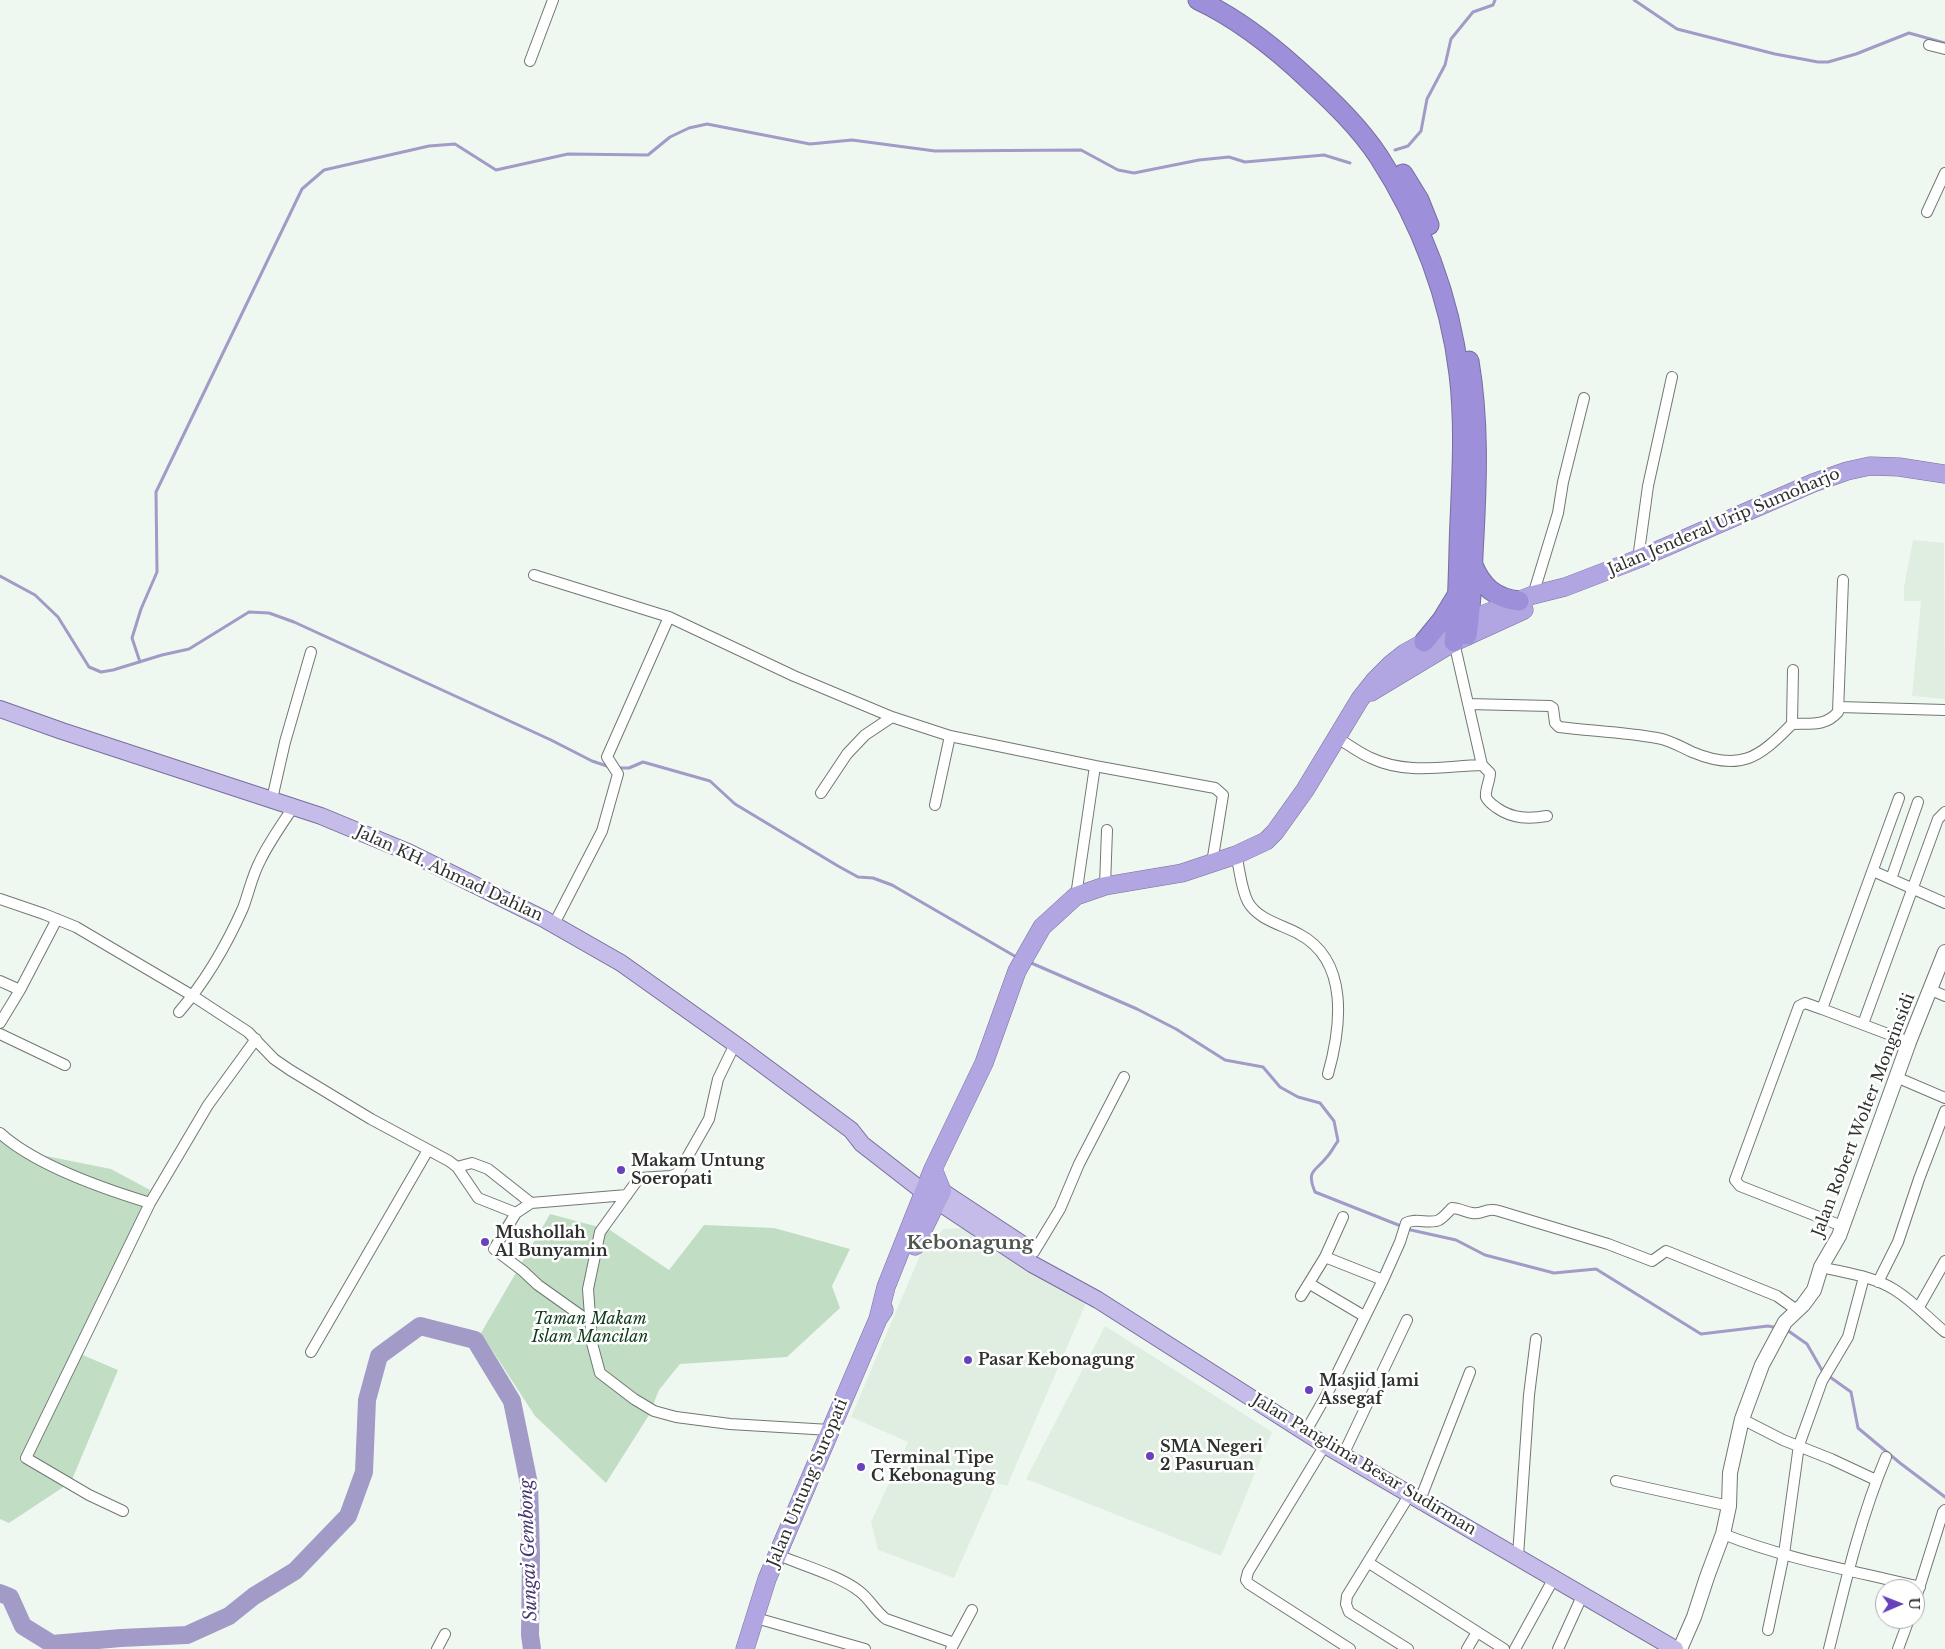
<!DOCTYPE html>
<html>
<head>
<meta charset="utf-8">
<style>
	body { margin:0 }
	#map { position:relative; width:1945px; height:1649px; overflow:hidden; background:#eff8f0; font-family:"Libre Baskerville",serif }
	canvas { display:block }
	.north { position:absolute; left:1875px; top:1579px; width:50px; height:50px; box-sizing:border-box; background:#fff; border:1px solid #abadab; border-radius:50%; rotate:89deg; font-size:14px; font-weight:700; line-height:20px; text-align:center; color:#2e312e }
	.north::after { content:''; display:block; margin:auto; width:18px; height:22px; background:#6842bb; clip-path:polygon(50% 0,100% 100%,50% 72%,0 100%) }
</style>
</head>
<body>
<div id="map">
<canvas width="1945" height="1649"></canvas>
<div class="north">U</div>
</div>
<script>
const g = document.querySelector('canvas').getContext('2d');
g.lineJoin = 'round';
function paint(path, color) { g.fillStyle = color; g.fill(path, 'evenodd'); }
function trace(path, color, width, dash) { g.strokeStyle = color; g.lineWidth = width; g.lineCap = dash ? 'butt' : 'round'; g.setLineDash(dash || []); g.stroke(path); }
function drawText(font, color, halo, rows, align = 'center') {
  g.font = font + ' "Libre Baskerville",serif'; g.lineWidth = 5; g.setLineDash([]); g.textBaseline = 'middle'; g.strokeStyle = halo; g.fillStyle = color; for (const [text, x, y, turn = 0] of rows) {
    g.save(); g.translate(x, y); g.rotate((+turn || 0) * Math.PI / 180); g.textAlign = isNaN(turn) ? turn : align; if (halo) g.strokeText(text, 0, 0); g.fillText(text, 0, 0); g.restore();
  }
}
paint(new Path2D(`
	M1913 540 1944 543 1945 699 1912 696 1921 601H1904V587Z
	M964 1228 1086 1303 1007 1486 996 1483 954 1578 878 1550 871 1522 908 1442 851 1417 924 1246 944 1229Z
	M1105 1326 1272 1432 1221 1556 1026 1479Z`), '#dfeee0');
paint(new Path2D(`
	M0 1132 31 1153 111 1169 150 1190 78 1353 118 1370 71 1482 9 1523 0 1519Z
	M550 1214 610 1230 669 1270 704 1225 774 1228 850 1249 832 1286 840 1308 787 1357 680 1364 659 1390 649 1415 606 1483 535 1416 481 1333Z`), '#c1dec4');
trace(new Path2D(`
	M1634 0 1677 29 1775 54 1818 62H1828L1856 54 1909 33 1945 43
	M1395 150 1408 146 1421 131 1427 99 1445 65 1451 39 1473 12 1493 5 1495 0
	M0 576 35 595 58 617 89 667 101 672 113 670 162 655 189 649 249 612 269 613 294 622 551 740 592 761 610 767
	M140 662 132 638 141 609 157 572 156 492 302 189 324 170 429 146 455 144 496 170 568 154 648 155 670 137 689 128 707 124 810 144 852 140 935 151 1081 150 1118 170 1134 173 1199 160 1229 157 1245 162 1324 155 1350 163
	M616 768H629L643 762 710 781 735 804 838 866 858 877 873 878 892 885 1018 958
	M1029 962 1137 1009 1176 1029 1225 1060 1263 1067 1280 1087 1298 1097 1320 1103 1334 1121 1338 1141C1334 1146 1331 1153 1326 1158 1315 1172 1306 1170 1315 1192L1411 1230 1456 1240 1485 1255 1554 1273 1596 1269 1701 1334 1768 1326 1778 1328
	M1787 1330 1807 1344 1823 1372 1851 1392 1858 1428 1900 1463 1945 1497`), '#a29ac7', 3);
trace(new Path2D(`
	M0 1593 10 1597 23 1626 52 1644 121 1638 187 1635 229 1616 254 1596 295 1571 348 1516 364 1472 367 1400 379 1356 420 1326 475 1340 512 1401 529 1484 531 1555 530 1635 532 1649`), '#a29ac7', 18);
const minor = new Path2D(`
	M1929 45 1945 49
	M530 61 553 0
	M1927 212 1945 173
	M1638 559 1648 486 1672 377
	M534 575 669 617 794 676 892 717
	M1533 595 1558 513 1563 482 1584 398
	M1454 642 1482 765 1490 773C1490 781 1485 789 1486 797 1488 802 1493 805 1497 808 1513 819 1529 819 1547 816
	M1468 704 1550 706 1553 708 1555 723 1559 727C1591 731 1625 732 1657 738 1670 740 1681 747 1692 752 1740 772 1759 758 1792 724L1793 670
	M1839 707 1945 710
	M1792 724C1810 723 1825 727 1838 712L1843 580
	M1337 738C1348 744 1359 753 1371 758 1407 775 1444 766 1482 765
	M821 793 847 754 865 735 892 717 950 736
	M272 799 285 742 311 652
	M935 805 950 736 1095 766 1215 788 1223 795 1212 863
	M1236 855C1240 870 1241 889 1248 902 1258 920 1283 925 1299 934 1350 961 1341 1028 1328 1074
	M1873 871 1945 903
	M1891 879 1918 802
	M1105 886 1107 830
	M1076 896 1095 766
	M0 899 44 914 76 927 193 996 248 1032 274 1059 290 1070 371 1119 449 1161 457 1167 478 1198 516 1213
	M554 924 602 831 618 774 607 757 669 617
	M0 981 20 990
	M1931 990 1945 996
	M1822 1009 1909 1042
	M179 1012C205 982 227 944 243 908 249 892 252 876 260 861 269 842 282 824 294 806
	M0 1023 20 990 57 919
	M1863 1024 1938 819 1945 812
	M0 1034 65 1065
	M735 1044 718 1079 709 1119 680 1170 676 1174 671 1176 639 1178 600 1232 588 1289 592 1343 600 1373 634 1399 654 1411 676 1417 730 1424 830 1430
	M1896 1077 1945 1098
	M0 1133C35 1165 104 1189 150 1203
	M457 1167 472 1163 488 1169 531 1203 627 1195
	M531 1203 516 1213 494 1249 523 1271 538 1285 590 1322
	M1842 1226 1740 1186 1735 1180 1799 1006 1805 1003 1822 1009 1899 798
	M1034 1252 1060 1209 1079 1164 1124 1077
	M1325 1257 1383 1280
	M1821 1267C1845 1273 1873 1276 1895 1290 1914 1302 1928 1318 1945 1332
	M1878 1282 1898 1242 1919 1179 1945 1111
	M1310 1284 1364 1316
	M1301 1296 1325 1257 1343 1217
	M1919 1307 1945 1261
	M311 1352 428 1150
	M1742 1419 1783 1440 1831 1459 1876 1480
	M1306 1431 1327 1394 1383 1280 1400 1242 1406 1223C1417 1217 1429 1225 1439 1220 1444 1217 1448 1212 1452 1208 1459 1208 1465 1212 1472 1213 1484 1215 1484 1207 1499 1211L1608 1244 1652 1261 1666 1251 1777 1296 1798 1311
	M1325 1445 1248 1572 1246 1580 1249 1584 1350 1649
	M1343 1455 1407 1320
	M1616 1481 1729 1506
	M1420 1500 1470 1372
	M123 1511 89 1495 26 1458 150 1203 208 1105 256 1039
	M1723 1534C1786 1559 1854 1571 1920 1587
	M778 1555C802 1565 840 1576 859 1591 870 1599 875 1611 886 1619L954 1643
	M1518 1556 1529 1395 1536 1339
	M1369 1563 1504 1649
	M1915 1601 1943 1512 1945 1510
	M756 1618 865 1649
	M1768 1630 1784 1554 1799 1445 1822 1381 1848 1337 1864 1277
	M437 1649 445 1634
	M951 1649 972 1610
	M1408 1649 1349 1612 1346 1604 1347 1596 1410 1494
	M1467 1649 1477 1632
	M1515 1649 1554 1578
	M1558 1649 1583 1594
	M1829 1649C1845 1584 1860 1519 1886 1457
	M1898 1649 1909 1619`);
const secondary = new Path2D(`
	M1680 1649 1694 1617 1707 1577 1723 1534 1729 1506 1730 1473 1742 1419 1762 1365 1785 1322 1803 1305 1814 1290 1821 1267 1839 1236 1909 1042 1945 952`);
const primary = new Path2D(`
	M0 709 62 731 321 816 408 852 544 919 621 963 735 1044 851 1130 862 1144 925 1193 1032 1264 1098 1300 1325 1445 1675 1649
	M943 1192 1025 1246`);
const trunk = new Path2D(`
	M1371 692 1454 642 1524 610
	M915 1246 942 1191 933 1169
	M878 1319 886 1287 933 1169 984 1063 1017 971 1042 927 1076 896 1105 886 1182 873 1236 855 1266 841 1275 832 1305 790 1360 699 1375 680 1390 665 1405 653 1456 625 1533 595 1565 587 1638 559 1813 483 1847 471 1870 466 1899 467 1945 474
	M745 1649 767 1579 878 1319 884 1310`);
const motorway = new Path2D(`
	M1198 0C1239 19 1275 48 1308 79 1333 102 1360 128 1379 157 1421 222 1450 298 1459 374 1465 423 1462 473 1460 521 1458 562 1459 602 1454 642
	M1403 174 1419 200 1429 225
	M1473 565C1482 587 1495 598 1519 601
	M1467 635C1472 603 1472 569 1474 536 1477 478 1479 420 1469 361
	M1424 642 1442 620 1456 597`);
trace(minor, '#717872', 12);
trace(secondary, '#717872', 16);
trace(primary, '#776e9e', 18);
trace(trunk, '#776e9e', 19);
trace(motorway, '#776e9e', 21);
trace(minor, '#fff', 10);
trace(secondary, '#fff', 14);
trace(primary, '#c5bce9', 16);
trace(trunk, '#b2a6e2', 18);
trace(motorway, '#9e8fda', 19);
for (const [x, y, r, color] of [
	[621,1170,5,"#6842bb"],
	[485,1242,5,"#6842bb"],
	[968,1360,5,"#6842bb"],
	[1309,1390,5,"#6842bb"],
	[1150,1456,5,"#6842bb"],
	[861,1467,5,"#6842bb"]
]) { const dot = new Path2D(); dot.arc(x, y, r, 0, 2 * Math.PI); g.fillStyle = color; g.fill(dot); trace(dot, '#fff', 2); }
drawText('16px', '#2e312e', '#fff', [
	["Jalan Jenderal Urip Sumoharjo",1724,522,-23],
	["Jalan KH. Ahmad Dahlan",449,874,25],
	["Jalan Robert Wolter Monginsidi",1864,1115,-69],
	["Jalan Panglima Besar Sudirman",1364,1465,31],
	["Jalan Untung Suropati",808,1483,-67]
]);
drawText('bold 16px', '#2e312e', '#fff', [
	["Makam Untung",631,1161],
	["Soeropati",631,1179],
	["Mushollah",495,1233],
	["Al Bunyamin",495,1251],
	["Pasar Kebonagung",978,1360],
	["Masjid Jami",1319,1381],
	["Assegaf",1319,1399],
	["SMA Negeri",1160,1447],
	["2 Pasuruan",1160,1465],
	["Terminal Tipe",871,1458],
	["C Kebonagung",871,1476]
], 'left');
drawText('italic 16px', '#0e3b19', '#fff', [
	["Taman Makam",590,1319],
	["Islam Mancilan",590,1337]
]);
drawText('italic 18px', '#473972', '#fff', [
	["Sungai Gembong",529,1550,-92]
]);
drawText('bold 19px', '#4f5650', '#fff', [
	["Kebonagung",970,1244]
]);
</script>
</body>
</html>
